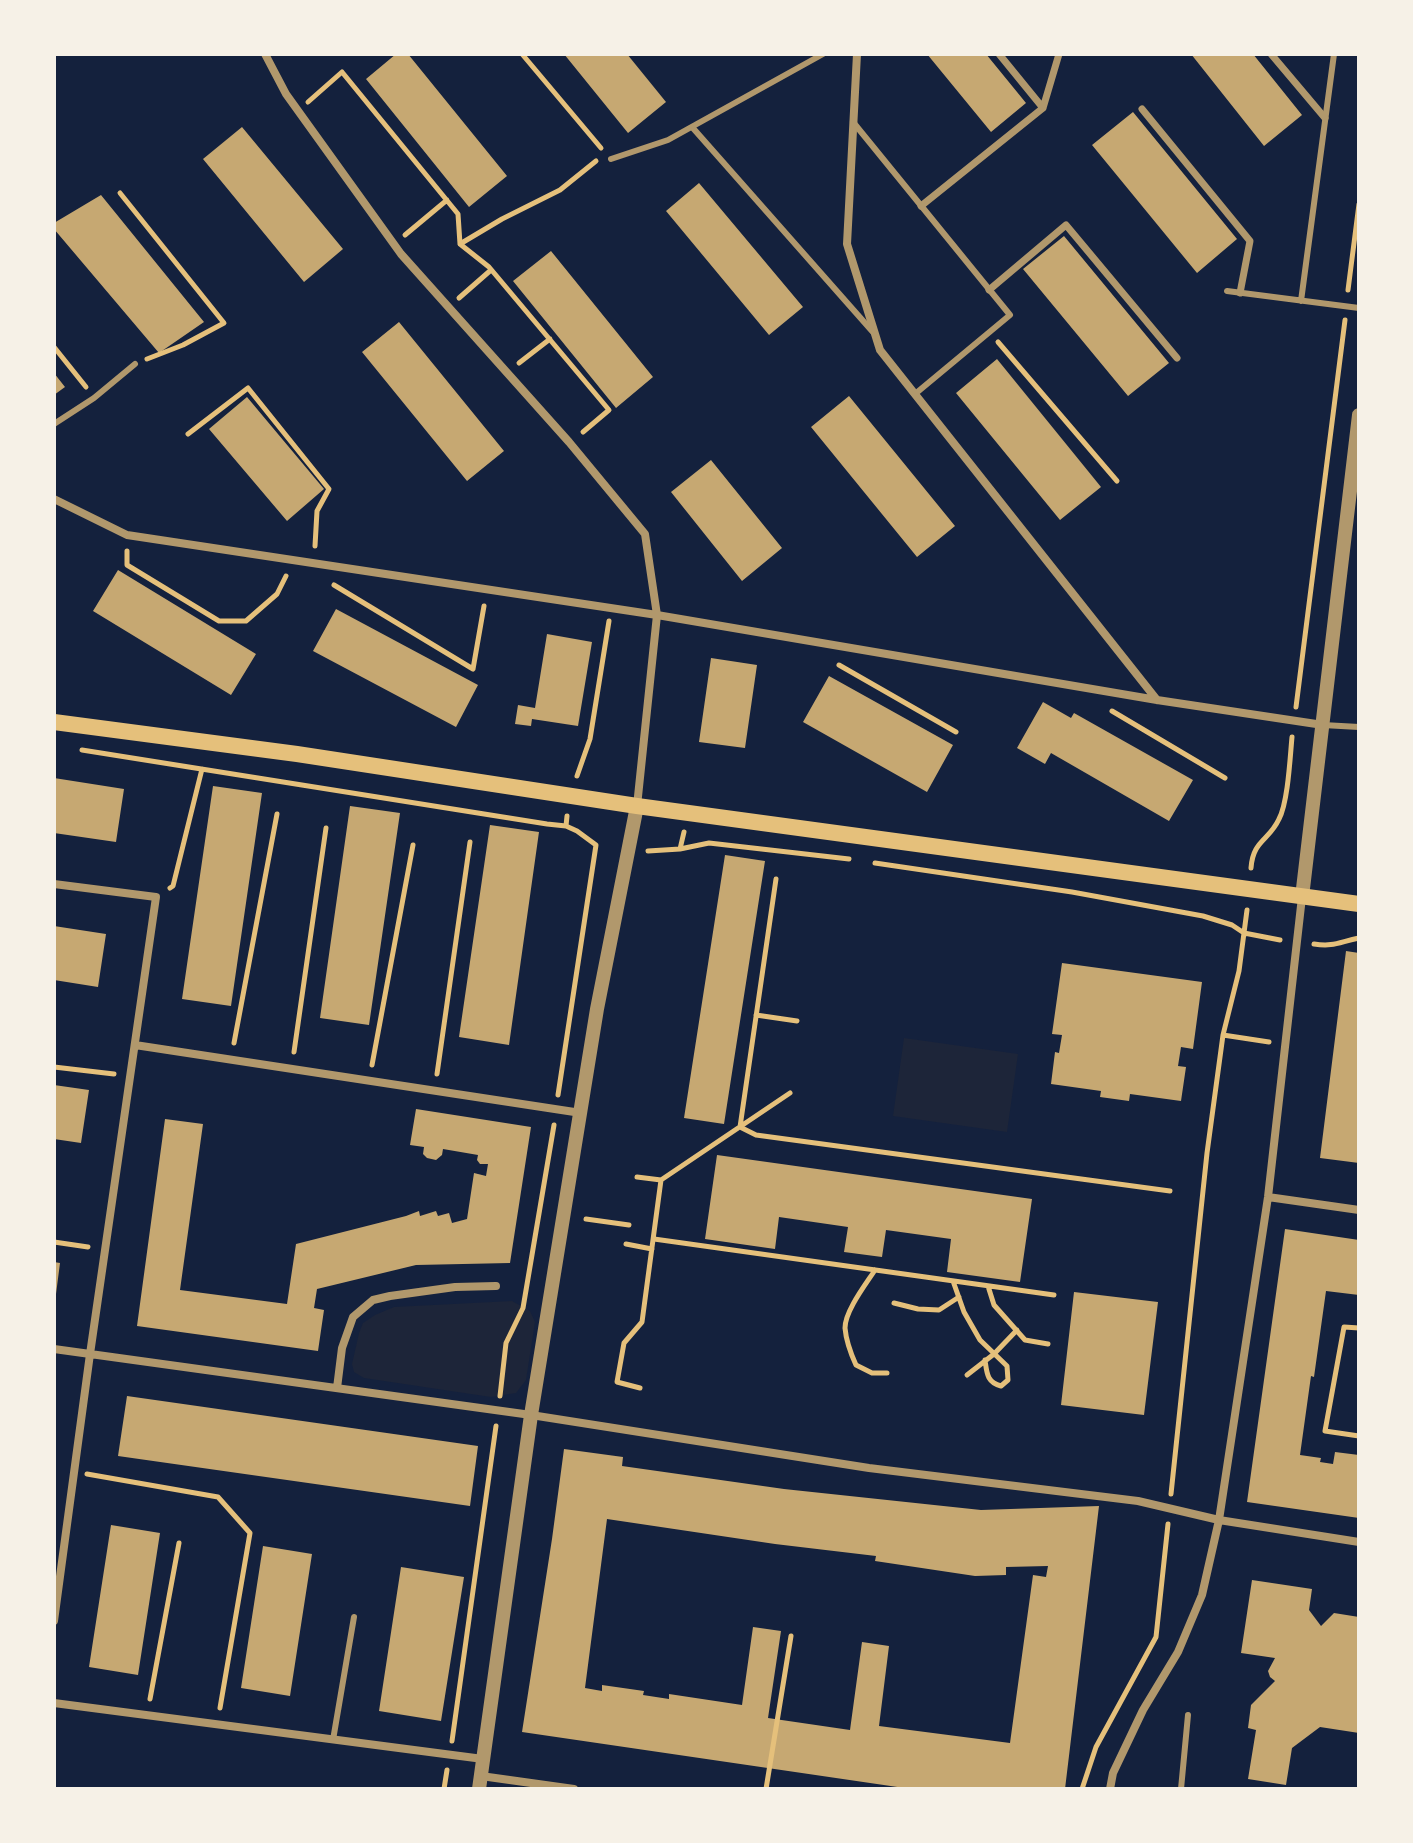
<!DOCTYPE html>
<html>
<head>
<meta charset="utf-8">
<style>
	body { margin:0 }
	#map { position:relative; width:1413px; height:1843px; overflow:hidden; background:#14213d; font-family:"Source Sans 3",sans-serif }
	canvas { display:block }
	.frame { position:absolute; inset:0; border:56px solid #f6f1e7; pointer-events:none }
</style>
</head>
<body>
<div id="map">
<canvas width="1413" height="1843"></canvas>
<div class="frame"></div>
</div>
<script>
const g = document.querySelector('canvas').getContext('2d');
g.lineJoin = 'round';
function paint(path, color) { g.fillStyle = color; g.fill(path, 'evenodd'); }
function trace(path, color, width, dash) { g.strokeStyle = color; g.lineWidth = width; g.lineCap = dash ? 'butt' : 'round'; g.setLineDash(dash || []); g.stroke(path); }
paint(new Path2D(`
	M904 1038 1018 1054 1007 1132 893 1116Z
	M512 1301 530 1311 535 1322 526 1380 516 1393 491 1397 364 1378 354 1372 352 1364 359 1333 363 1323 375 1315 394 1307Z`), '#1d2539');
paint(new Path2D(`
	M396 54H408L507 176 469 207 366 79Z
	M564 54H627L666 102 628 133Z
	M927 54H986L1026 103 991 132Z
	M1191 54H1253L1302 115 1264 146Z
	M1133 112 1237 239 1197 273 1092 145Z
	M242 127 343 249 304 282 203 159Z
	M699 183 803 307 769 335 666 211Z
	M101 195 204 322 159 353 54 229V223Z
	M1064 236 1169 363 1128 396 1023 269Z
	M551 251 653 377 616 408 513 281Z
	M399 322 504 451 467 481 362 352Z
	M997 359 1101 487 1060 520 956 393Z
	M54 373 65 387 54 395Z
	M849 396 955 526 917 557 811 427Z
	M247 397 324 489 287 521 209 429Z
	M711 460 782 548 742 581 671 492Z
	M118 570 256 654 231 695 93 611Z
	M336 609 478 685 456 727 313 651Z
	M547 634 592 642 578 726 532 719 531 726 515 724 518 705 535 708Z
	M711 658 757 665 745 748 699 742Z
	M829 676 953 745 927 792 803 722Z
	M1043 702 1071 718 1074 713 1193 780 1169 821 1051 753 1045 764 1017 748Z
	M54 778 124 789 116 842 54 833Z
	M213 786 262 793 231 1006 182 999Z
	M350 806 400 813 369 1025 320 1018Z
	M490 825 539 832 509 1045 459 1037Z
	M725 855 765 861 724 1124 684 1118Z
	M54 926 106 934 98 987 54 980Z
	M1346 951 1359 953V1163L1320 1158Z
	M1062 963 1202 982 1193 1049 1181 1047 1178 1066 1186 1067 1181 1101 1130 1094 1129 1101 1100 1097 1101 1091 1051 1084 1055 1052 1059 1053 1062 1035 1052 1034Z
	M54 1085 89 1090 81 1143 54 1139Z
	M416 1109 531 1127 510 1263 416 1265 317 1289 314 1308 324 1310 318 1351 137 1326 165 1119 203 1124 180 1290 287 1304 296 1244 406 1216 419 1211 420 1216 436 1211 438 1216 449 1213 452 1223 467 1219 474 1173 486 1176 488 1164H480L477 1160 478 1155 443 1149 442 1155 436 1160 427 1158 423 1154 424 1147 410 1145Z
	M717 1155 1032 1199 1020 1282 947 1272 951 1239 886 1230 882 1257 844 1252 848 1227 779 1217 775 1249 705 1239Z
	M1285 1229 1359 1240V1295L1326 1291 1314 1377 1311 1376 1300 1455 1321 1458 1320 1462 1333 1464 1335 1452 1359 1455V1518L1247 1502Z
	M54 1262 60 1263 56 1294H54Z
	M1074 1292 1158 1302 1144 1415 1061 1405Z
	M127 1396 478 1446 470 1506 118 1456Z
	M564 1449 623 1457 622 1466 784 1489 981 1510 1099 1506 1065 1789H911L522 1732 552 1539ZM607 1519 775 1544 876 1556 875 1561 975 1576 1006 1575V1567L1048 1566 1046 1577 1033 1575 1010 1743 879 1726 889 1646 862 1642 850 1730 768 1718 781 1631 753 1627 742 1705 669 1694V1699L643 1695 644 1691 602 1685V1691L585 1688Z
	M111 1525 160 1533 138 1675 89 1667Z
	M263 1546 312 1554 290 1696 241 1688Z
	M401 1567 464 1577 441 1721 379 1711Z
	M1252 1580 1312 1589 1309 1610 1321 1626 1334 1613 1359 1617V1733L1320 1727 1292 1748 1286 1785 1248 1779 1256 1730 1248 1728 1251 1705 1275 1681 1270 1677 1268 1671 1275 1658 1241 1653Z`), '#c6a872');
trace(new Path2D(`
	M522 54 601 148
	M308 102 342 72 458 214 460 244 502 219 560 190 596 161
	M120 193 224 323 183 345 147 359
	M405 235 447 200
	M460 244 489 267 609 410 583 432
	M1348 290 1359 204
	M459 298 491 270
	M998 342 1117 481
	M54 347 86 387
	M519 363 550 339
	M188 434 248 388 329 489 317 511 315 546
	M127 551V565L219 621H246L277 594 286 576
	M334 585 473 669 484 606
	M839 665 956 732
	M1296 707 1345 320
	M1112 711 1225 778
	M82 750 547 824 566 826
	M577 776 590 739 609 621
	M680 849 709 843 849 859
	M648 851 680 849 684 832
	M875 863 1072 892 1203 916 1232 925 1244 933 1280 940
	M1251 868C1253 840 1269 841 1279 819 1288 802 1290 758 1292 737
	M776 879 740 1127 756 1135 1170 1191
	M170 888 173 886 202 769
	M1314 944C1334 947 1339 942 1359 938
	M756 1015 797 1021
	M1223 1035 1269 1042
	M234 1043 277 814
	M294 1052 326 828
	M372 1065 413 845
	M54 1067 114 1074
	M437 1074 470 842
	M558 1095 596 845 577 831 566 826 567 816
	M637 1177 661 1180
	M586 1219 629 1225
	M654 1239 1054 1295
	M54 1242 88 1247
	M626 1244 652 1249
	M875 1270C866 1284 845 1311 845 1328 846 1340 851 1354 856 1365L872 1373H887
	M953 1281 964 1312 980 1340 1007 1366 1008 1380 1001 1386C987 1382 987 1374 985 1360
	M988 1286 994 1305 1025 1340 1048 1344
	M894 1303 918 1309 939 1310 959 1297
	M1359 1328 1344 1327 1325 1431 1359 1436
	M967 1375 994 1354 1017 1330
	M640 1388 617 1382 624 1343 642 1322 661 1180 790 1093
	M500 1396 506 1343 523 1308 554 1125
	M87 1474 218 1497 250 1533 220 1708
	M1171 1494 1207 1153 1223 1035 1239 971 1247 910
	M150 1699 179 1543
	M452 1741 496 1426
	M444 1789 447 1770
	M766 1789 791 1636
	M1082 1789 1096 1747 1156 1637 1168 1524`), '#e5c07b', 5);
trace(new Path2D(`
	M853 122 1010 315 915 394
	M692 127 872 331
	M611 159 668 140 823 54
	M1227 291 1359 308
	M1301 301 1334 54
	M54 424 94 398 135 364
	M1323 725 1359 727
	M333 1740 354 1617
	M1181 1789 1188 1715`), '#b1986c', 6);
trace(new Path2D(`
	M1271 54 1325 118
	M1043 108 1059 54
	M1142 109 1250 241 1240 293
	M921 206 1043 108 999 54
	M989 290 1066 225 1177 358`), '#b1986c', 7);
trace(new Path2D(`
	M265 54 286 94 401 254 569 442 645 534 657 615 637 806
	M857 54 847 244 880 350 1157 700
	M54 499 127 535 657 615 1157 700 1323 725
	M54 884 156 897 90 1354 54 1621
	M135 1045 581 1113
	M1268 1197 1359 1210
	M54 1349 531 1415 869 1468 1138 1501 1219 1520 1359 1542
	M337 1388 342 1348 353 1317 373 1300 390 1296 455 1287 496 1286
	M54 1703 483 1759
	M481 1776 574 1789
	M1110 1789 1113 1773 1143 1710 1178 1652 1202 1595 1219 1520 1268 1197 1302 897`), '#b1986c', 8);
trace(new Path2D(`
	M1302 897 1359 415
	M479 1789 531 1415 597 1009 637 806`), '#b1986c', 14);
trace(new Path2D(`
	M54 722 297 754 637 806 1359 904`), '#e5c07b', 16);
</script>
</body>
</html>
